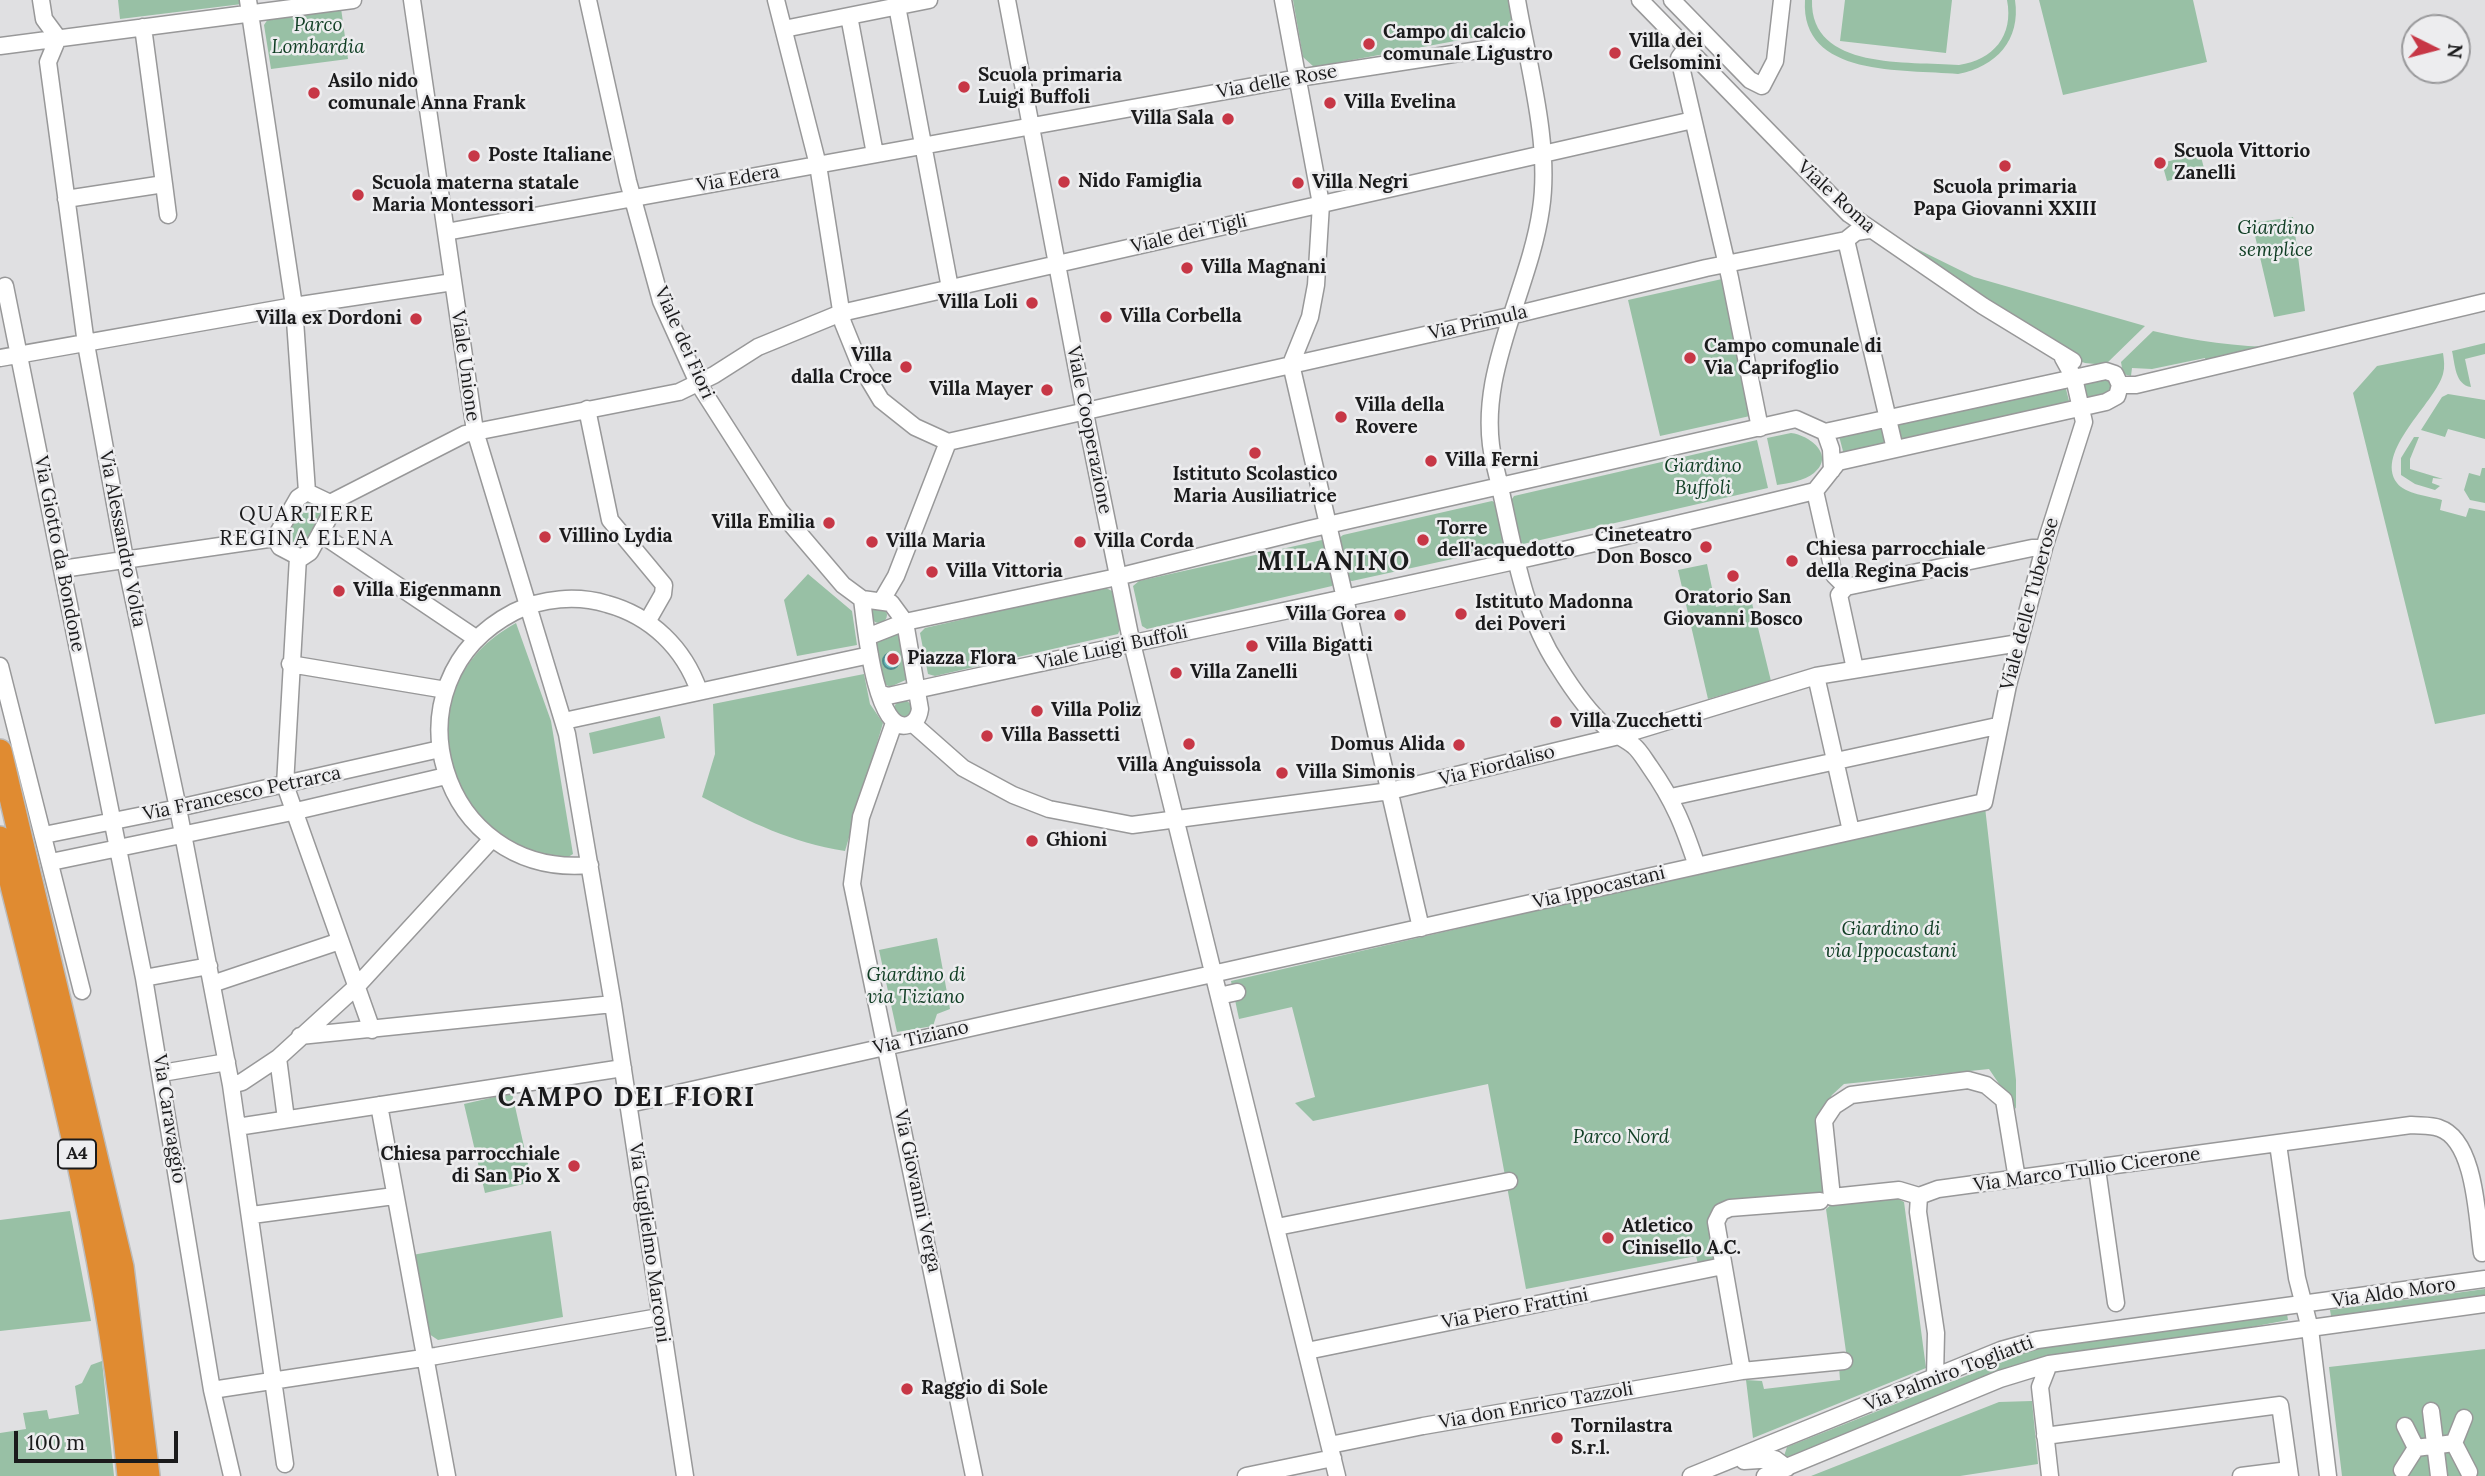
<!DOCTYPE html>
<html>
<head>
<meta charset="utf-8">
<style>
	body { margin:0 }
	#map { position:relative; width:2485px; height:1476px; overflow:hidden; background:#e0e0e2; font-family:Lora,serif }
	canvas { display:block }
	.north { position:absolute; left:2401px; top:14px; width:70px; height:70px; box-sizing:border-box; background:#ededef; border:2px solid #99999b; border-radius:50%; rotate:96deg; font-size:19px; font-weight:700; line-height:28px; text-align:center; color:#1b1b1c }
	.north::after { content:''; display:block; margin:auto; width:24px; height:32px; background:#c73746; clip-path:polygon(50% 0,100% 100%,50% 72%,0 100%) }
	.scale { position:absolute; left:14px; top:1431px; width:164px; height:32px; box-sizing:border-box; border:4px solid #1b1b1c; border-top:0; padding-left:9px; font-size:21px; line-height:24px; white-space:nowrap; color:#1b1b1c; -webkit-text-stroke:5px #ededef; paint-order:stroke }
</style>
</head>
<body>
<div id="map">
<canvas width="2485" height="1476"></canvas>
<div class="north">N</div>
<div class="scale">100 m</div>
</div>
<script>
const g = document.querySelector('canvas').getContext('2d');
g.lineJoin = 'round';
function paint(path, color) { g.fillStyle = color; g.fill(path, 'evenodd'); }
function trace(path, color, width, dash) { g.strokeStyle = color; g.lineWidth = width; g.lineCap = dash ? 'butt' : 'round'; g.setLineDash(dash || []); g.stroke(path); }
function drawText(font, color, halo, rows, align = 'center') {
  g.font = font + ' Lora,serif'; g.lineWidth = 5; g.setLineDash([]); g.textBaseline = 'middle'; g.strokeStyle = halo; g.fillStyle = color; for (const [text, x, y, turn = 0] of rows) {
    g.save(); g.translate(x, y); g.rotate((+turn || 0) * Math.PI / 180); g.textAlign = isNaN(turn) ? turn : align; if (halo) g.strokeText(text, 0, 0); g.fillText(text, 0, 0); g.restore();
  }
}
paint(new Path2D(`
	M118 0H241L242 4 120 19Z
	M1293 0H1510L1513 22 1504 32 1314 67 1303 57Z
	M1805 0H1812C1810 71 1909 61 1959 65 1993 60 2014 36 2007 0H2015C2021 40 1996 67 1958 74 1904 69 1800 78 1805 0Z
	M1845 0H1952L1946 53 1840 41Z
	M2039 0H2193L2207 62 2063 95Z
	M341 8 348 59 271 69 264 25 268 19Z
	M2200 153 2205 172 2167 181 2162 163Z
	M2293 217 2305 311 2274 317 2252 223Z
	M1909 245 1974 277 2145 326 2105 365 2085 363 2070 358 1906 249Z
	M1722 279 1750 416 1660 436 1628 300Z
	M2153 331C2196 341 2236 347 2281 347L2206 365 2205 358 2152 369 2132 368 2131 376 2123 374 2121 362Z
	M2485 343V354L2465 359 2471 387C2455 385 2455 364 2452 351Z
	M2443 353C2444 360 2445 367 2443 374 2435 403 2374 452 2397 483 2405 494 2429 496 2442 500L2440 510 2466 517 2469 508 2485 511V714L2435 724 2353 393 2377 366Z
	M2084 379H2112L2113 393 2084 400 2080 383Z
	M2059 386 2066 389 2069 401 2063 407 1900 443 1895 423Z
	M2448 394 2485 400V439L2448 429 2445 437 2421 430 2442 397Z
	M1883 426 1888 446 1844 455 1839 436Z
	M1791 433C1809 435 1836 455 1814 473 1804 481 1789 483 1777 485L1767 438Z
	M2414 437H2419L2410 459V469L2443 479 2433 478 2432 483 2440 486 2435 490 2415 484 2401 475V458Z
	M1757 440 1768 488 1523 544 1518 541 1510 502 1514 496Z
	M2482 468H2485V503L2470 500 2464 490 2469 473 2480 476Z
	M305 499 327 507 305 552 285 547 282 533Z
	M1492 501 1498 504 1506 542 1503 548 1352 581 1347 580 1338 539 1343 535Z
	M1322 540 1327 541 1336 581 1332 586 1147 629 1142 626 1133 586 1139 581Z
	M1707 564 1716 607 1751 599 1771 681 1708 699 1678 570Z
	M808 574 852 611 857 645 797 656 784 600Z
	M1104 587 1112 591 1120 629 1118 634 935 676 928 674 920 633 925 628Z
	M871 615a8 8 0 1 1 16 0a8 8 0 1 1-16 0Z
	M516 623 551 721 573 854 565 859C465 848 408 731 478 652 489 640 502 631 516 623Z
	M896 634 904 639 910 678 890 687 883 683 875 642 878 638Z
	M864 674 870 704 883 723 845 851C790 842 752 823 702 797L715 754 713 704Z
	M894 709a9 9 0 1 1 18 0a9 9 0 1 1-18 0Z
	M660 716 665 738 593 754 589 733Z
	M1985 807 2016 1080V1109L1989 1069 1844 1084 1832 1095 1819 1116 1825 1193 1728 1201 1715 1261 1698 1264 1696 1256 1526 1289 1488 1084 1313 1121 1295 1103 1315 1097 1292 1007 1239 1019 1231 981Z
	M937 938 950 1009 937 1014 933 1026 897 1032 879 950Z
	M512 1093 532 1182 485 1193 464 1104Z
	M1891 1195 1904 1202 1926 1368 1753 1438 1746 1380 1762 1381 1764 1389 1840 1380 1839 1367 1848 1366 1826 1209 1832 1204Z
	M70 1211 91 1321 0 1331V1220Z
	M551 1231 563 1317 438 1340 426 1332 412 1255Z
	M2485 1289V1301L2332 1322 2330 1310Z
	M2287 1314 2288 1320 2204 1336 2048 1357 1792 1458 1784 1456 1787 1447 2034 1349Z
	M2485 1349V1476H2342L2329 1367Z
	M102 1361 114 1476H0V1433L26 1429 23 1413 47 1410 49 1419 79 1414 75 1386 82 1383 91 1365Z
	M2032 1401 2038 1464 1960 1476H1811L1999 1402Z`), '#98c0a5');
const water = new Path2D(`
	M883 661a8 8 0 1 1 16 0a8 8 0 1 1-16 0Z`);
paint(water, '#65bbbe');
trace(water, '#4f8b8d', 2);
const minor = new Path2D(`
	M41 0 44 19 58 38 48 62 86 344 125 559 178 808 231 1085 285 1464
	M248 0 294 306 307 492
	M412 0 475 431 567 734 613 1004 685 1476
	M588 0 628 181 661 301 698 383 780 511 843 585 862 599
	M776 0 818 165 843 323 860 365 881 400 915 427 948 442 1514 315 1706 268 1846 240 1856 232 1869 230
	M1007 0 1088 428 1130 635 1337 1476
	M1283 0 1321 204 1316 285 1310 317 1291 364 1421 928
	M1517 0C1528 65 1551 144 1541 209 1529 294 1472 379 1495 466 1512 533 1519 607 1558 666 1571 687 1589 713 1607 728 1615 735 1626 739 1634 746 1640 751 1645 760 1650 767 1674 801 1684 827 1697 866
	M1640 0 1849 214 1983 306 2073 361
	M1672 0 1750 80 1762 86 1775 61 1782 0
	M897 6 950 288
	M849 16 875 154
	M784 29 929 0
	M0 46 353 0
	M1687 47 1679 58 1730 278 1760 428
	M164 184 168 215
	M66 199 164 184 143 27
	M446 232 1298 78 1524 43
	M1846 240 1895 449
	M5 286 144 978 212 1390 232 1476
	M0 358 294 306 453 282
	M2120 385H2136L2485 302
	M587 409 610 520 664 585 663 594 647 622
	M1815 491 1834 575 1846 587
	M307 492 328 502 333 510 310 552 301 558 280 547 275 538 298 498Z
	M330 503 465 434 679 392 714 375 758 347 841 313 1693 120
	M321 534 477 639
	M298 557 285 785 372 1030
	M62 569 275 538
	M1846 587 2032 548H2044
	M1846 587 1839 595 1855 669
	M862 599 891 603 905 622 920 709C919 716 916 723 908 725 875 735 865 621 862 599Z
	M882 600 896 576 948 442
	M867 637 905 622 1117 577 1310 529 1796 419 1825 432 1831 449 1832 470
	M290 664 446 690
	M0 666 82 991
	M1816 676 1851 831
	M879 693 888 696C1197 628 1507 567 1815 491L1838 462 2106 402 2117 396 2120 385 2115 374 2106 371 1825 432
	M564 721 870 655
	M894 723 861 817 852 884 974 1476
	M912 723 963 768 1013 795 1049 809 1132 825 1390 791 1619 736 1816 676 2019 643
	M1671 797 1997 726
	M44 835 178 808 440 749
	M51 862 292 812 446 776
	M590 865C440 879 380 682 514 612 542 598 577 595 607 604 651 616 684 648 699 691
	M144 978 209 966
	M212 984 340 941
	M1219 996 1237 992
	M300 1036 613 1004
	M278 1058 286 1119
	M162 1073 227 1062
	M231 1085 242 1082 278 1058 357 986 492 839
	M629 1104 1984 802 2008 685 2044 548 2084 422 2074 378 2063 358
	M379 1105 447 1476
	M237 1127 623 1068
	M2278 1144 2297 1278 2310 1329 2328 1476
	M2097 1169 2116 1303
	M1919 1196 1938 1189 2411 1125C2420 1126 2431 1125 2439 1128 2476 1140 2477 1220 2482 1253
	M1919 1196 1899 1190 1832 1197 1824 1121 1834 1106 1851 1095 1968 1080 1986 1085 2004 1100 2017 1179
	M1919 1196 1918 1212 1936 1333 1935 1377
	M252 1215 394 1196
	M1277 1227 1509 1181
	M1307 1351 1723 1266
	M2049 1364 2040 1387 2050 1476
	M1742 1371 1716 1222 1721 1212 1730 1208 1820 1201
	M212 1390 436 1356 659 1317
	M2431 1411 2439 1476
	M2405 1426 2416 1448 2454 1443 2464 1418
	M2045 1436 2280 1405 2290 1476
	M2454 1443 2469 1472
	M1330 1445 1423 1426 1742 1371 1844 1361
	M1744 1461 1775 1459 1787 1468
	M2402 1470 2416 1448
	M1246 1476 1333 1458
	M1691 1476 2001 1350 2037 1340 2485 1279
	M1765 1476 2000 1379 2049 1364 2485 1304
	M2241 1476 2289 1470`);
const highway = new Path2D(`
	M0 751 122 1267 148 1476
	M0 838C53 1049 109 1259 129 1476`);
trace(minor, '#989899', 19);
trace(highway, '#bbb', 26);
trace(minor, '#fff', 16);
trace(highway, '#e08b31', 23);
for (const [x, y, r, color] of [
	[1369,44,7,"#c73746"],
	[1615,53,7,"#c73746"],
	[964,87,7,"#c73746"],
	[314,93,7,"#c73746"],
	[1330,103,7,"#c73746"],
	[1228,119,7,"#c73746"],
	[474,156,7,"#c73746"],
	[2160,163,7,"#c73746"],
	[2005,166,7,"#c73746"],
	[1064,182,7,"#c73746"],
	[1298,183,7,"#c73746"],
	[358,195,7,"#c73746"],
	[1187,268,7,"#c73746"],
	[1032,303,7,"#c73746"],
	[1106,317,7,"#c73746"],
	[416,319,7,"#c73746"],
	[1690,358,7,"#c73746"],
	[906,367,7,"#c73746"],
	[1047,390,7,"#c73746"],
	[1341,417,7,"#c73746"],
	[1255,453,7,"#c73746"],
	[1431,461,7,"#c73746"],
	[829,523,7,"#c73746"],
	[545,537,7,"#c73746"],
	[1423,540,7,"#c73746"],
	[872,542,7,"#c73746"],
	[1080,542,7,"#c73746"],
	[1706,547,7,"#c73746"],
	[1792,561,7,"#c73746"],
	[932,572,7,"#c73746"],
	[1733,576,7,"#c73746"],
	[339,591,7,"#c73746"],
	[1461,614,7,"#c73746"],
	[1400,615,7,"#c73746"],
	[1252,646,7,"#c73746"],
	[893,659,7,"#c73746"],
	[1176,673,7,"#c73746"],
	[1037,711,7,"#c73746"],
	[1556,722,7,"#c73746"],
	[987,736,7,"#c73746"],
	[1189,744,7,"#c73746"],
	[1459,745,7,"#c73746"],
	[1282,773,7,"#c73746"],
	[1032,841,7,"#c73746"],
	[574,1166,7,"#c73746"],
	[1608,1238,7,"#c73746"],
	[907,1389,7,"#c73746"],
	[1557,1438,7,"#c73746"]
]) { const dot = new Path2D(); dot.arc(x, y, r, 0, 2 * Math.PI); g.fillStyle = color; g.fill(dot); trace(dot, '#ededef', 2.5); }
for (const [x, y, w] of [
	[77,1154,38]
]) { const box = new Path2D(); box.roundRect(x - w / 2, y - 14.5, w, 29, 5); g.fillStyle = '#ededef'; g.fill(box); trace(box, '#1b1b1c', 2); }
drawText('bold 18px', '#1b1b1c', null, [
	["A4",77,1154]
]);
drawText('italic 19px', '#0f3d23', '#ededef', [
	["Parco",318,26],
	["Lombardia",318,48],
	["Giardino",2276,229],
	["semplice",2276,251],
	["Giardino",1703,467],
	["Buffoli",1703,489],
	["Giardino di",1891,930],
	["via Ippocastani",1891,952],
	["Giardino di",916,976],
	["via Tiziano",916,998],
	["Parco Nord",1621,1138]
]);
drawText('bold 19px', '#1b1b1c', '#ededef', [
	["Campo di calcio",1383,33],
	["comunale Ligustro",1383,55],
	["Villa dei",1629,42],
	["Gelsomini",1629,64],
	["Scuola primaria",978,76],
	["Luigi Buffoli",978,98],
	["Asilo nido",328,82],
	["comunale Anna Frank",328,104],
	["Villa Evelina",1344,103],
	["Villa Sala",1214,119,"right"],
	["Scuola Vittorio",2174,152],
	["Zanelli",2174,174],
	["Poste Italiane",488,156],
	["Nido Famiglia",1078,182],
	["Villa Negri",1312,183],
	["Scuola materna statale",372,184],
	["Maria Montessori",372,206],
	["Scuola primaria",2005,188,"center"],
	["Papa Giovanni XXIII",2005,210,"center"],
	["Villa Magnani",1201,268],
	["Villa Loli",1018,303,"right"],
	["Villa Corbella",1120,317],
	["Villa ex Dordoni",402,319,"right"],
	["Campo comunale di",1704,347],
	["Via Caprifoglio",1704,369],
	["Villa",892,356,"right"],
	["dalla Croce",892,378,"right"],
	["Villa Mayer",1033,390,"right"],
	["Villa della",1355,406],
	["Rovere",1355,428],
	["Villa Ferni",1445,461],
	["Istituto Scolastico",1255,475,"center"],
	["Maria Ausiliatrice",1255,497,"center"],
	["Villa Emilia",815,523,"right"],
	["Torre",1437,529],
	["dell'acquedotto",1437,551],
	["Cineteatro",1692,536,"right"],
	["Don Bosco",1692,558,"right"],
	["Villino Lydia",559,537],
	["Villa Maria",886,542],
	["Villa Corda",1094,542],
	["Chiesa parrocchiale",1806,550],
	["della Regina Pacis",1806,572],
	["Villa Vittoria",946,572],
	["Villa Eigenmann",353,591],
	["Oratorio San",1733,598,"center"],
	["Giovanni Bosco",1733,620,"center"],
	["Istituto Madonna",1475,603],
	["dei Poveri",1475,625],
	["Villa Gorea",1386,615,"right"],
	["Villa Bigatti",1266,646],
	["Piazza Flora",907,659],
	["Villa Zanelli",1190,673],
	["Villa Poliz",1051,711],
	["Villa Zucchetti",1570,722],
	["Villa Bassetti",1001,736],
	["Domus Alida",1445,745,"right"],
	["Villa Anguissola",1189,766,"center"],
	["Villa Simonis",1296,773],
	["Ghioni",1046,841],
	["Chiesa parrocchiale",560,1155,"right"],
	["di San Pio X",560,1177,"right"],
	["Atletico",1622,1227],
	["Cinisello A.C.",1622,1249],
	["Raggio di Sole",921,1389],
	["Tornilastra",1571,1427],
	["S.r.l.",1571,1449]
], 'left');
drawText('19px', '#1b1b1c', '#ededef', [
	["Via delle Rose",1277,82,-10],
	["Via Edera",738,179,-10],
	["Viale Roma",1836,197,42],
	["Viale dei Tigli",1189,234,-13],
	["Via Primula",1478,323,-13],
	["Viale dei Fiori",684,343,66],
	["Viale Unione",465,366,82],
	["Viale Cooperazione",1089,430,79],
	["Via Alessandro Volta",122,539,79],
	["Via Giotto da Bondone",59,554,79],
	["Viale delle Tuberose",2030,604,-75],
	["Viale Luigi Buffoli",1112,648,-12],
	["Via Fiordaliso",1497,766,-14],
	["Via Francesco Petrarca",242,794,-12],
	["Via Ippocastani",1599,888,-13],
	["Via Tiziano",921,1038,-13],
	["Via Caravaggio",169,1119,81],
	["Via Marco Tullio Cicerone",2087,1170,-8],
	["Via Giovanni Verga",917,1191,78],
	["Via Guglielmo Marconi",649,1243,82],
	["Via Aldo Moro",2394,1293,-8],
	["Via Piero Frattini",1515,1309,-11],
	["Via Palmiro Togliatti",1949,1374,-21],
	["Via don Enrico Tazzoli",1536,1406,-10]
]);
g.letterSpacing = '2px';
drawText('21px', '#1b1b1c', '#ededef', [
	["QUARTIERE",307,515],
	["REGINA ELENA",307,539]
]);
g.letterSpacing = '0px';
g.letterSpacing = '2px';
drawText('bold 26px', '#1b1b1c', '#ededef', [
	["MILANINO",1334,563],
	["CAMPO DEI FIORI",627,1099]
]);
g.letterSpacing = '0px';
</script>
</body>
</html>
